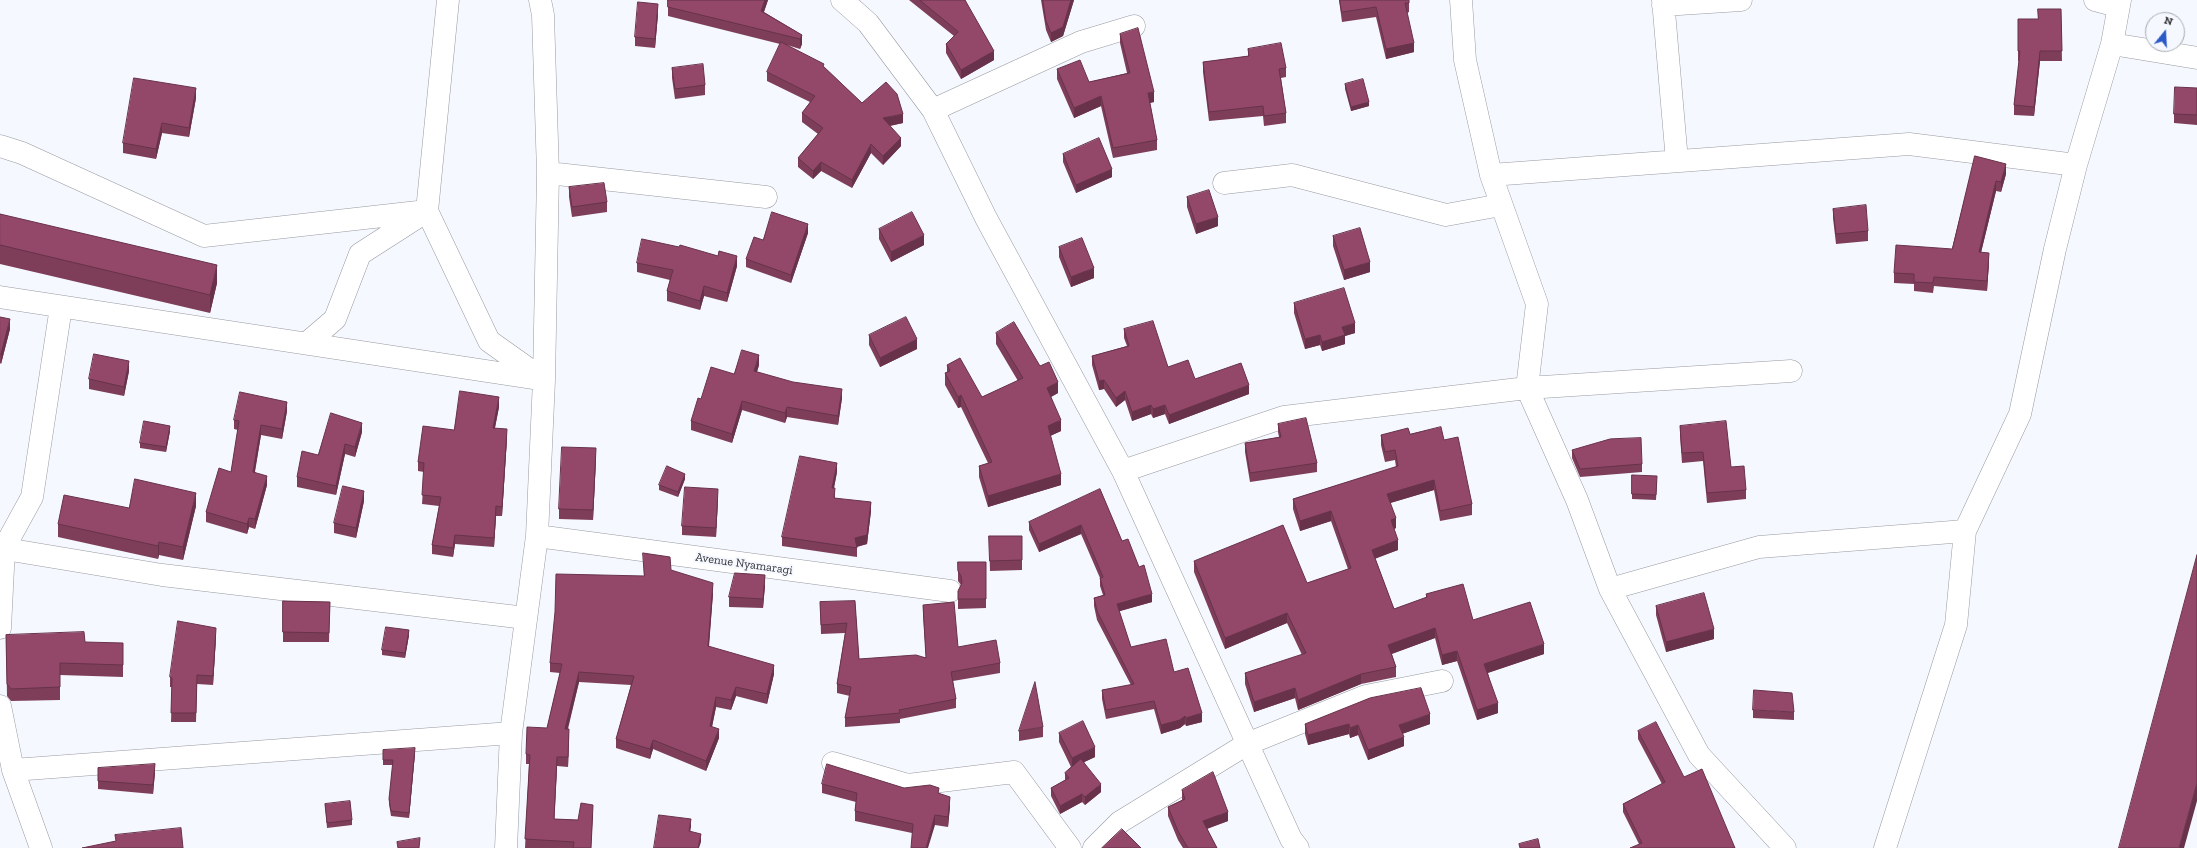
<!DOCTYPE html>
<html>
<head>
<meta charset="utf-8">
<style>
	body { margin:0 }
	#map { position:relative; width:2197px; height:848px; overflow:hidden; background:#f5f8ff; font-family:"Zilla Slab",serif }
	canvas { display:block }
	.north { position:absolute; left:2145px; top:12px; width:40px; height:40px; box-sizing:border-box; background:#f5f8ff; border:1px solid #a8aaaf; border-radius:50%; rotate:18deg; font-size:11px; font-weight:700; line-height:16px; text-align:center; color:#343538 }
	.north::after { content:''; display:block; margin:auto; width:14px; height:18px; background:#2a59c8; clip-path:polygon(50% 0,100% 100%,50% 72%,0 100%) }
</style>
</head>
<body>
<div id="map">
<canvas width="2197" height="848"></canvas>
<div class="north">N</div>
</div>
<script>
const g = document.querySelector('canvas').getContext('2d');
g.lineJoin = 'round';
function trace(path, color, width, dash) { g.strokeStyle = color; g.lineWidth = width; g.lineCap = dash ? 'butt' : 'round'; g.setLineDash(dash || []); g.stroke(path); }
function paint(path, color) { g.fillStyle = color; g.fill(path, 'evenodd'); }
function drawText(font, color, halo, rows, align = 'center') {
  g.font = font + ' "Zilla Slab",serif'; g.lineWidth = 4; g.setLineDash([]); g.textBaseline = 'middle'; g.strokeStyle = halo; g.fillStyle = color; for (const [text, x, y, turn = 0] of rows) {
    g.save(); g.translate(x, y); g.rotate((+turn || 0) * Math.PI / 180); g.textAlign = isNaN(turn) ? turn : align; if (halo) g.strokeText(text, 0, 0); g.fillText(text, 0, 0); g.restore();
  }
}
const minor = new Path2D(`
	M842 0 868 23 933 110 986 218 1123 471 1291 839 1298 848
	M1461 0 1465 60 1491 175 1537 304 1527 388 1577 500 1610 589 1699 755 1785 848
	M1663 0 1677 161
	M2095 0 2118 6
	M1663 5 1741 0
	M2112 44 2197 58
	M933 110 1081 42 1134 26
	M0 146 22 153 204 236 427 211 489 341 544 380
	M548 173 766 197
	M1491 175 1909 144 2076 165
	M1224 183 1292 175 1446 215 1501 205
	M0 297 539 379
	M307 343 335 319 360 254 427 211 448 0
	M1123 471 1284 417 1527 388 1791 371
	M537 536 950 591
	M0 548 162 575 526 618
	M1610 589 1759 547 1965 531
	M0 628 4 548 32 497 61 307
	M0 706 13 770 41 848
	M833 763 908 785 1014 772 1070 848
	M13 770 511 733
	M506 848 511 733 537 536 544 380 548 173 543 15 540 0
	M1094 848 1120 822 1247 744 1366 696 1442 681
	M1885 848 1956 625 1965 531 2020 414 2055 249 2076 165 2112 44 2120 0`);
trace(minor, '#989aa0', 23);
trace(minor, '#fff', 22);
paint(new Path2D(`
	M668 0H768L764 12 802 35V44L800 49 787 45 824 67 862 103 903 123 890 126 901 146 883 165 871 153 852 188 821 171 813 179 798 167V158L818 134 802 122V113L810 102 767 81V72L780 44 668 16Z
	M909 0H965L994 60 961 79 946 53V44L954 36Z
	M1041 0H1078H1074L1063 36 1051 42 1046 30Z
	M1339 0H1409V12L1407 13 1414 52 1386 59 1376 17 1342 22Z
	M2061 9 2062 61H2040L2034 116 2014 115V105L2019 61H2018V19H2038Z
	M658 14 655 48 635 46V37Z
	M1120 34 1154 102 1150 103 1157 140V150L1113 158 1101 106 1074 118 1057 79V69L1089 82 1127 73 1120 43Z
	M1248 49 1286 68V77L1281 78 1286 113V123L1264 126 1263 116 1209 121 1203 72V62L1248 56Z
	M672 68 705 85V95L675 99 672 78Z
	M1345 84 1369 106 1351 111 1345 89Z
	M2197 88V125L2174 123V114Z
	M196 98 189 137 162 133 156 159 123 153V143Z
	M1063 154 1112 177 1076 193 1063 162Z
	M1975 156 2006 174 2001 192 1996 191 1981 252 1989 262 1987 291 1934 286 1933 293 1914 291V284L1894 283V273L1952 249Z
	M569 187 607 202V212L572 217 569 197Z
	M1187 197 1218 226 1196 234 1187 207Z
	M1833 209 1868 231V241L1836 244 1833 218Z
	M0 214 217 283 210 313 0 264Z
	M879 229 924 245 891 262 879 239Z
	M808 233 791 283 746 267V259L763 240Z
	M1333 236 1370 272 1344 280 1333 246Z
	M1059 247 1094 278 1071 287 1059 257Z
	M637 263 737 266 727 302 704 296 700 310 667 301V291L670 280 637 272Z
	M1294 303 1355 333 1345 336V344L1322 351 1320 345 1305 349 1294 313Z
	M0 317 10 329 1 364 0 363Z
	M1124 329 1168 367 1195 379 1249 394 1169 424 1165 414 1153 418 1151 414 1132 421 1125 400 1116 407 1104 389 1099 390 1092 365V356L1127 346 1124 338Z
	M996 333 1040 366 1058 393 1051 397 1061 431 1050 436 1061 485 988 507 979 477V466L988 463 961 407 958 408 945 385V373L947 372V365L982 397 1018 381 996 344Z
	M869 335 917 349 880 367 869 345Z
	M759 365 757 372 842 398 838 425 787 417 785 423 742 410 732 443 691 430V421L701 399 734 374Z
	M129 371 124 396 89 389V379Z
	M499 407 495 428 507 438 502 516H496L494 547 455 544 453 557 432 554V545L439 506 422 504 424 472 418 471V462L454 430Z
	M287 411 282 439 261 435 255 472 267 485 255 529 249 527 247 534 206 522V512L231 472 238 430 234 429V420Z
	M1278 424 1317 463V472L1250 482 1245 452V443L1279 437 1278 432Z
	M1680 426 1746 490V499L1707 503 1703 461 1682 463 1680 436Z
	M170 431 166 452 140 448V443Z
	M362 432 355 457 345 454 336 495 297 487V477L318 455Z
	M1410 434 1444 440 1472 504V515L1440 521 1434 490 1390 503 1396 528 1394 529 1398 550 1375 558 1394 609 1426 598V594L1473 620 1544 654 1488 673 1498 713 1477 720 1457 661 1442 665 1435 638 1392 654 1396 667V677L1361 684 1298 710 1295 698 1254 712 1245 684V673L1302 655 1287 623 1225 649 1194 572V561L1307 583 1348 569 1331 521 1300 531 1293 509V499L1396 467 1395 460 1385 462 1381 445V435Z
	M1572 450 1642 464V472L1580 477 1572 458Z
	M596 458 593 520 559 519V509Z
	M837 472 834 488 835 498 871 511 867 544 857 547V557L782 546V537Z
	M1632 475 1657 481 1656 500 1632 499Z
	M685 479 678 497 659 490V485Z
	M1100 489 1122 541 1152 602 1119 611 1131 647 1174 672 1202 722 1186 726 1185 724 1180 728 1161 734 1154 709 1106 719 1102 699V690L1131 685 1097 620 1094 606V598L1103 595 1100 586V578L1081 534 1039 552 1029 530V522Z
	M718 498 716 537 682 535V526Z
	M364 501 356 538 334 533V523Z
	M196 506 183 560 159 555 158 559 58 537V524L129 508Z
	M989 536H1022V570L990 571Z
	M958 562H986V608L958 609V591L961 585 958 581Z
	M671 570 713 593 709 647 774 674 767 704 736 696 731 710 716 707 712 727 719 738 706 771 653 749 650 759 616 748V739L631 685 579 682 568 729 569 739 568 767 557 766 554 819 578 820 593 814 591 848H525L529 764H526V754L547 728 560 673 550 672V663L644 576Z
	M765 585 763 608 729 607V597Z
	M283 601 330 602 329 642H283Z
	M855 601 859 659 926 657 923 614V605L958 647 1000 663V673L953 681 956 699V708L900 719V723L845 727V718L850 696 837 693V684L845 633 821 634 820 602Z
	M1656 606 1714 639 1666 652 1656 615Z
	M6 635 85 642 123 656V677L60 675V700L11 701 7 696Z
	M409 635 405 658 382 655V650Z
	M216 637 213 685 197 684 196 722H171L172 687H170V677Z
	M1753 710 1794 712V720L1753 718Z
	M1305 724H1430L1402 734 1404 746 1368 760 1358 735 1350 738 1349 734 1308 745 1305 734Z
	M1043 727V737L1019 741V731Z
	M1638 731 1684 777 1735 848 1639 844 1623 812V804L1662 784 1638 739Z
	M1059 733 1095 757 1084 762 1101 792 1085 805 1082 802 1060 814 1051 796V788L1065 780V773L1071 767 1059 742Z
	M383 750 415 753 409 818 391 816 389 804V799L393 765H383Z
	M155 772 153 794 98 789V781Z
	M822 784 904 788 939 793 950 806 948 827 935 825 912 833 855 821V811L856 802 822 793Z
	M1182 790 1228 821 1207 829 1217 848H1183L1178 840 1168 816V807L1182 800Z
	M325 804 352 820V825L327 828Z`), '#7e3e5a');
paint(new Path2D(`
	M765 0H768L761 20V11Z
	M1071 0H1074L1063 36 1051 42V33Z
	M658 4V14L655 48V39Z
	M802 35V44L800 49V39Z
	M1414 43V52L1386 59V49Z
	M994 51V60L961 79V70Z
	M2040 51V61L2034 116V107Z
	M196 88V98L189 137V128Z
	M1154 92V102L1148 103V93Z
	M1101 96V106L1074 118V108Z
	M1369 102V106L1351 111V107Z
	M903 114V123L883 127V118Z
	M162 123V133L156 159V149Z
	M901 138V146L883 165V156Z
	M871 144V153L852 188V180Z
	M821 162V171L813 179V171Z
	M2006 164V174L2001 192V182Z
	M1112 169V177L1076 193V185Z
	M1996 181V191L1979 261V252Z
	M1218 217V226L1196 234V224Z
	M808 224V233L791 283V275Z
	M924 235V245L891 262V252Z
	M1989 253V262L1987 291V281Z
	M737 256V266L727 302V293Z
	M1370 262V272L1344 280V270Z
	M217 265V283L210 313V295Z
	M1094 268V278L1071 287V277Z
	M704 286V296L700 310V301Z
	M10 319V329L1 364V354Z
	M1355 323V333L1345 336V344L1322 351V342L1342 327Z
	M1320 335V345L1305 349V339Z
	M917 339V349L880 367V358Z
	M759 355V365L754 381V371Z
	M129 361V371L124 396V387Z
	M1104 380V389L1099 390V381Z
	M1058 382V393L1047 399V388Z
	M1249 385V394L1169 424V415Z
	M842 389V398L838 425V416Z
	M1125 391V400L1116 407V398Z
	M961 395V407L958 408V397Z
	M499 397V407L493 437V428Z
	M742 401V410L732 443V434Z
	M287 402V411L282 439V429Z
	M1151 405V414L1132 421V412Z
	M1165 405V414L1153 418V409Z
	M787 407V417L785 423V413Z
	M1061 420V431L1048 437V426Z
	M362 423V432L355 457V447Z
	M261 425V435L253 481V472Z
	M170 426V431L166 452V447Z
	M507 429V438L502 516V507Z
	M345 444V454L336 495V486Z
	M596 448V458L593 520V510Z
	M837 463V472L832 497V488Z
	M685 474V479L678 497V492Z
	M1061 474V485L988 507V496Z
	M267 476V485L255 529V519Z
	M1434 480V490L1387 504V494Z
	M718 489V498L716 537V528Z
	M364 491V501L356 538V528Z
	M196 493V506L183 560V547Z
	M871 502V511L867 544 855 547V538Z
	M496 506V516L494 547V538Z
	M1331 511V521L1300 531V521Z
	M249 518V527L247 534V524Z
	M1396 518V528L1391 530V520Z
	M1081 525V534L1039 552V544Z
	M455 535V544L453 557V548Z
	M1398 540V550L1372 560V550Z
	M159 542V555L158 559V546Z
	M765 575V585L763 608V599Z
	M713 583V593L708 656V646Z
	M1152 594V602L1117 612V604Z
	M1287 613V623L1225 649V638Z
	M216 628V637L213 685V676Z
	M1435 628V638L1388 655V645Z
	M1714 629V639L1666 652V642Z
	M409 630V635L405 658V653Z
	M1544 644V654L1484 674V664Z
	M1457 651V661L1442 665V655Z
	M774 665V674L767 704V694Z
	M579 672V682L565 738V729Z
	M1361 674V684L1298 710V700Z
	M736 687V696L731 710V700Z
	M1295 688V698L1254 712V702Z
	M716 697V707L710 736V726Z
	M1498 703V713L1477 720V710Z
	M1202 713V722L1186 726V718Z
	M1430 714V724L1399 735V725Z
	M1185 716V724L1180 728 1161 734V725Z
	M1349 724V734L1308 745V735Z
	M1358 725V735L1350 738V728Z
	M569 729V739L568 767V757Z
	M719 729V738L706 771V761Z
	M1404 737V746L1368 760V750Z
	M653 740V749L650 759V749Z
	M1095 747V757L1072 768V758Z
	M415 748V753L409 818V813Z
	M557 757V766L554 828V819Z
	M155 764V772L153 794V785Z
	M2197 783V801L2184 848H2179Z
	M1101 784V792L1085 805V797Z
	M1082 794V802L1060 814V806Z
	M950 797V806L948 827V817Z
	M1228 812V821L1203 830V821Z
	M935 815V825L928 848H926Z
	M691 819V827L689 839V831Z
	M701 834V842L699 848H698Z`), '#67324a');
const building = new Path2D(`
	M668 0H765L761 11 802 35 800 39 668 7Z
	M920 0H965L994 51 961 70 946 44 958 32Z
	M1043 0H1071L1063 27 1051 33 1046 21Z
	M1340 0H1409V3H1405L1414 43 1386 49 1376 7 1342 12Z
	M638 2 658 4 655 39 635 37Z
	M2038 9H2061L2062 51H2040L2034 107 2014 105 2020 51H2018V19H2038Z
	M1138 28 1154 92 1148 93 1157 140 1113 148 1101 96 1074 108 1057 69 1080 60 1089 82 1130 73 1120 34Z
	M781 42 824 64 823 66 862 103 886 82 897 94 903 114 883 118 901 138 883 156 871 144 852 180 821 162 813 171 798 158 823 128 802 113 815 96 767 72Z
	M1281 43 1286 68 1279 69 1286 113 1264 116 1263 106 1209 112 1203 62 1249 56 1248 49Z
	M703 64 705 85 675 89 672 68Z
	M134 78 196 88 189 128 162 123 156 149 123 143Z
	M1363 79 1369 102 1351 107 1345 84Z
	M2175 87 2197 88V115L2174 114Z
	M1099 138 1112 169 1076 185 1063 154Z
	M1975 156 2006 164 2001 182 1996 181 1979 252 1989 253 1987 281 1934 277 1933 283 1914 282V274L1894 273 1896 245 1952 249Z
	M604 183 607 202 572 207 569 187Z
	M1209 190 1218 217 1196 224 1187 197Z
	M1866 205 1868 231 1836 234 1833 209Z
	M772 212 808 224 791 275 746 259 754 237 763 240Z
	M912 212 924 235 891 252 879 229Z
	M0 214 217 265 210 295 0 245Z
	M1360 228 1370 262 1344 270 1333 236Z
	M1082 238 1094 268 1071 277 1059 247Z
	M642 239 679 247 680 245 718 256 719 251 737 256 727 293 704 286 700 301 667 291 673 270 637 263Z
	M1344 288 1355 323 1342 327 1345 335 1322 342 1320 335 1305 339 1294 303Z
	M0 317 10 319 1 354H0Z
	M906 317 917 339 880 358 869 335Z
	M1153 321 1168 367 1188 360 1195 379 1241 363 1249 385 1169 415 1165 405 1153 409 1151 405 1132 412 1125 391 1116 398 1104 380 1099 381 1092 356 1129 346 1124 329Z
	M1014 322 1040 366 1049 362 1058 382 1047 388 1061 420 1048 426 1061 474 988 496 979 466 992 462 961 395 958 397 945 373 950 371 947 365 960 358 982 397 1023 378 996 333Z
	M742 350 759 355 754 371 793 382 842 389 838 416 787 407 785 413 742 401 732 434 691 421 698 398 701 399 711 367 734 374Z
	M94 354 129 361 124 387 89 379Z
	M460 391 499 397 493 428 507 429 502 507 496 506 494 538 455 535 453 548 432 545 441 497 422 495 424 463 418 462 423 426 454 430Z
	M240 392 287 402 282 429 261 425 253 472 267 476 255 519 249 518 247 524 206 512 219 468 231 472 239 421 234 420Z
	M331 413 362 423 355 447 345 444 336 486 297 477 302 451 318 455Z
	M1306 418 1317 463 1250 473 1245 443 1281 437 1278 424Z
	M144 421 170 426 166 447 140 443Z
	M1726 421 1731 467 1744 466 1746 490 1707 493 1703 452 1682 453 1680 426Z
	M1441 427 1444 440 1458 437 1472 504 1440 511 1434 480 1387 494 1396 518 1391 520 1398 540 1372 550 1394 609 1427 597 1426 594 1463 584 1473 620 1530 602 1544 644 1484 664 1498 703 1477 710 1457 651 1442 655 1435 628 1388 645 1396 667 1361 674 1298 700 1295 688 1254 702 1245 673 1306 653 1287 613 1225 638 1194 561 1283 525 1307 583 1351 568 1331 511 1300 521 1293 499 1398 466 1395 450 1385 452 1381 435 1408 428 1410 434Z
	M1641 438 1642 464 1580 469 1572 450 1610 439Z
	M562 447 596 448 593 510 559 509Z
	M800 456 837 463 832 488H835L834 498 871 502 867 535 855 538 857 548 782 537Z
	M667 466 685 474 678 492 659 485Z
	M1632 475 1657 476 1656 495 1632 494Z
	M135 479 196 493 183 547 159 542 158 546 58 524 64 495 129 508Z
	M343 486 364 491 356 528 334 523Z
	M685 487 718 489 716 528 682 526Z
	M1100 489 1122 541 1128 539 1139 567 1144 565 1152 594 1117 604 1131 647 1166 639 1174 672 1188 668 1202 713 1186 718 1185 716 1180 720 1161 725 1154 701 1106 710 1102 690 1134 684 1097 611 1094 598 1105 595 1100 578 1103 577 1081 525 1039 544 1029 522Z
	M989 536H1022V560L990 561Z
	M643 553 670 557 671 570 713 583 708 646 774 665 767 694 736 687 731 700 716 697 710 726 719 729 706 761 653 740 650 749 616 739 634 676 579 672 565 729H569L568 757H557L554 819 578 820 581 803 593 805 591 848H573L574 842 525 839 530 755 526 754 527 727 547 728 562 664 550 663 555 612 556 574 644 576Z
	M2197 555V783L2179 848H2119Z
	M958 562H986V599H958V591L962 583 961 576 958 571Z
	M735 573 765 575 763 599 729 597Z
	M1704 593 1714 629 1666 642 1656 606Z
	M283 601 330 602 329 633 283 632Z
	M855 601 859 659 916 655 926 658 923 605 954 602 958 647 996 640 1000 663 951 672 956 699 899 710 900 713 845 718 851 687 837 684 847 623 821 625 820 602Z
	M178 621 216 628 213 676 197 675 196 713H171L172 678 170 677Z
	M386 627 409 630 405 653 382 650Z
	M84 632 85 642 123 643V665L60 663V687L11 689 7 684 6 635Z
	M1035 682 1043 727 1019 731Z
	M1421 688 1430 714 1399 725 1404 737 1368 750 1358 725 1350 728 1349 724 1308 735 1305 724 1370 698Z
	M1754 690 1792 693 1794 712 1753 710Z
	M1083 721 1095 747 1072 758 1059 733Z
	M1656 722 1684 777 1702 769 1735 848H1630L1642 843 1623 804 1665 782 1638 731Z
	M415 748 409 813 391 811 389 799 393 760H383V750Z
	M1081 759 1101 784 1085 797 1082 794 1060 806 1051 788 1069 778 1065 773Z
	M155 764 153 785 98 781V768Z
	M827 764 904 788 930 785 939 788 938 793 950 797 948 817 935 815 926 848H911L913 824 855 811 857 793 822 784Z
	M1213 772 1228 812 1203 821 1217 848H1188L1178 831 1168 807 1185 799 1182 790Z
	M350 801 352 820 327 823 325 804Z
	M659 815 691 819 689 831 701 834 698 848H654Z
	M181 828 183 848H82L116 841 115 835Z
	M1122 829 1141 848H1102Z
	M420 838 419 848H398L397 842Z
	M1538 839 1540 848H1520L1519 844Z`);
paint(building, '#934869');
trace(building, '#67324a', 1);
drawText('12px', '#343538', '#f5f8ff', [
	["Avenue Nyamaragi",744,564,8]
]);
</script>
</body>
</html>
